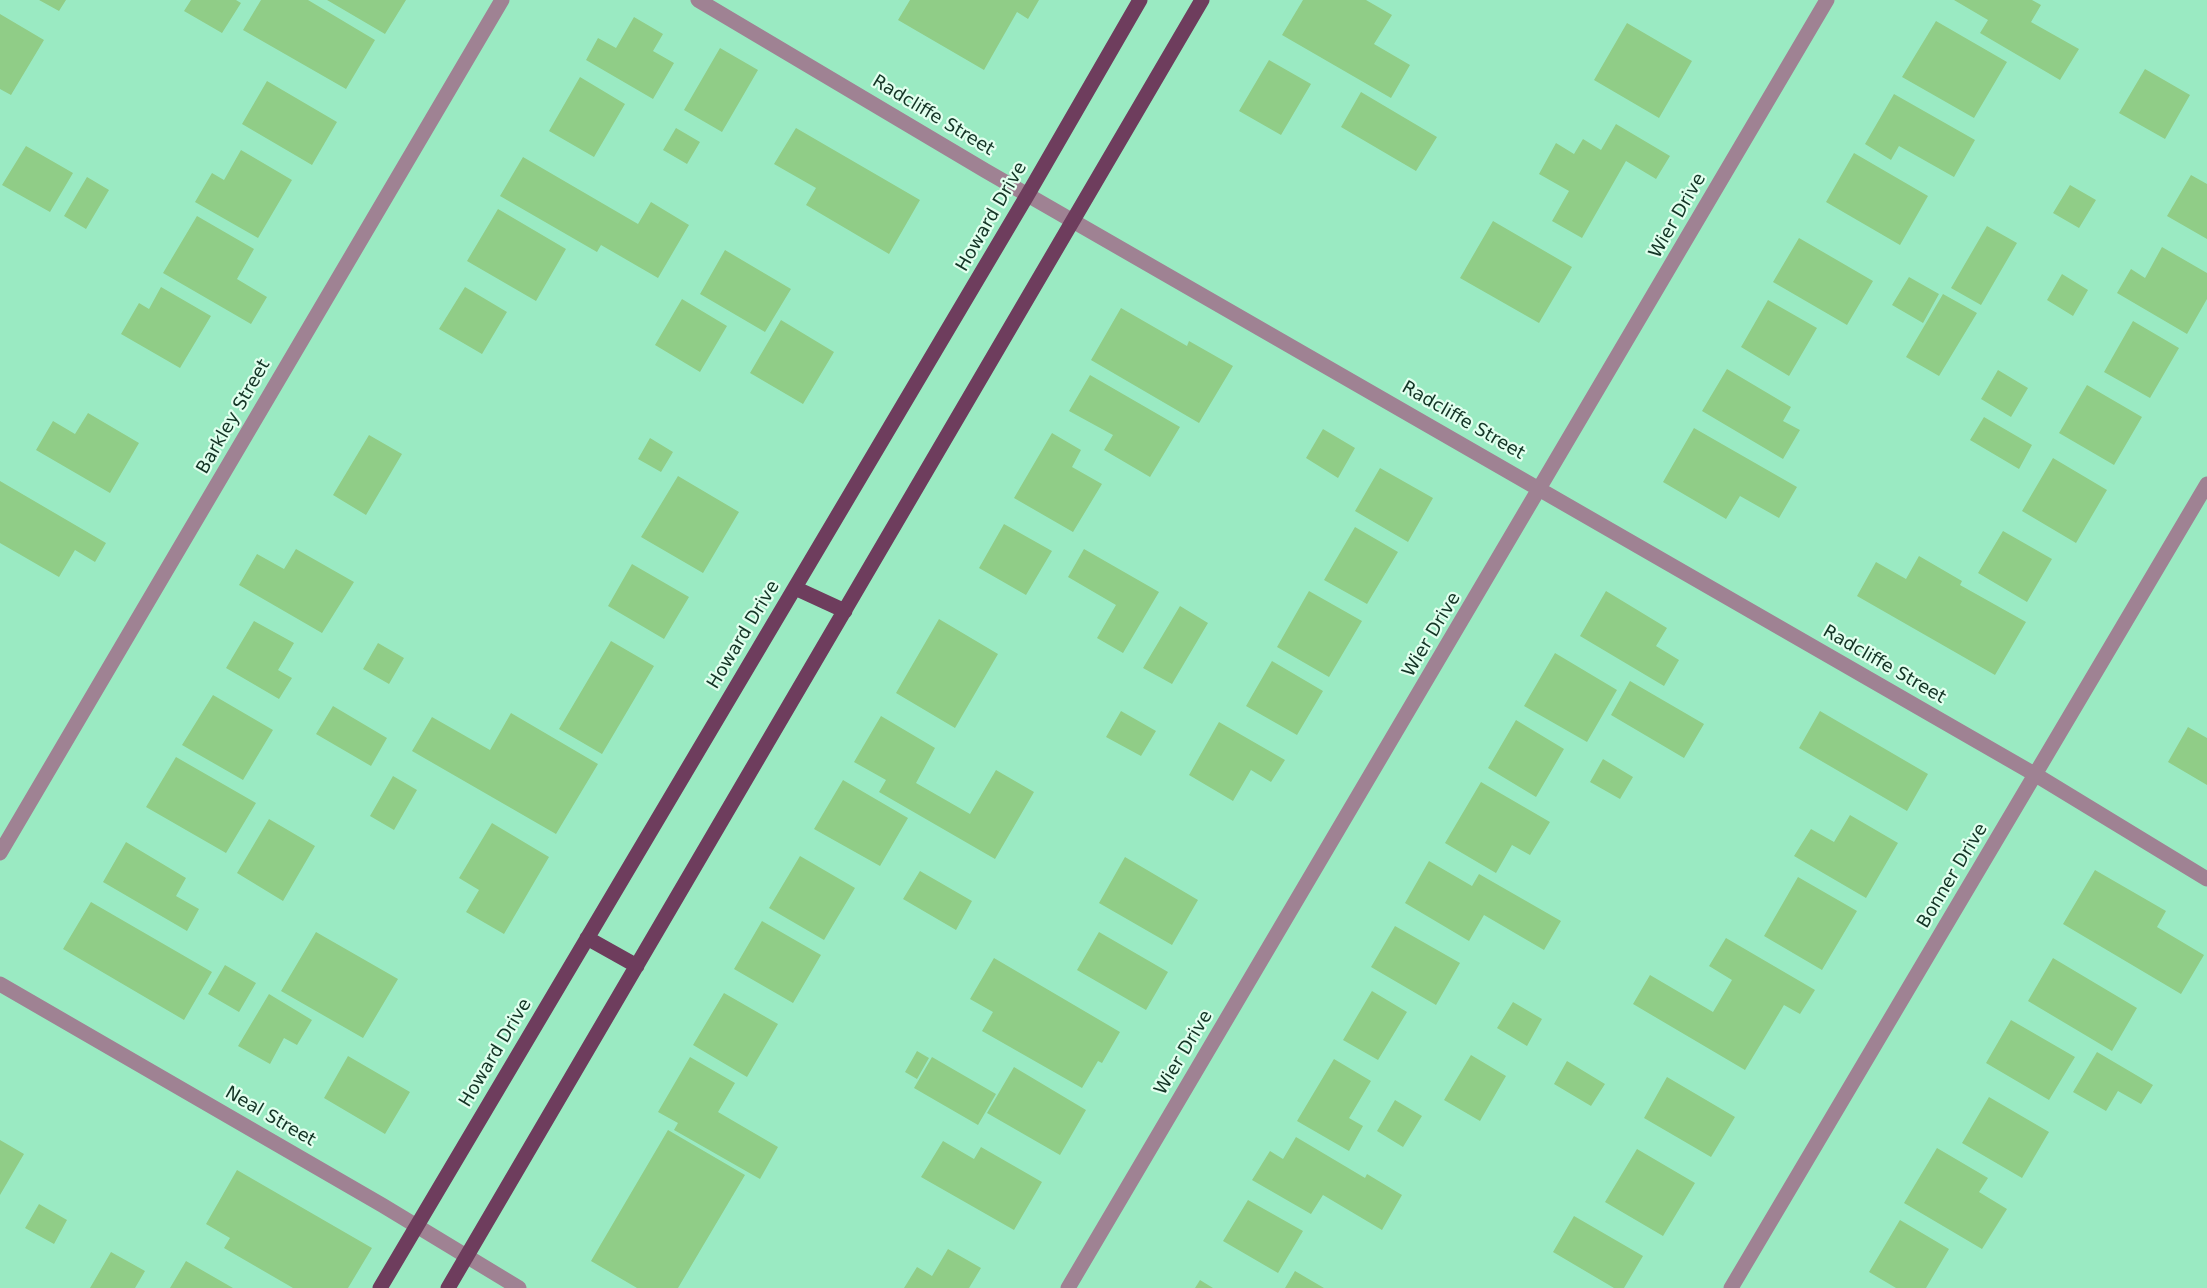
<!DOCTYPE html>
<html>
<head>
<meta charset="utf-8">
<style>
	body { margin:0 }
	canvas { display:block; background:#9aeac2 }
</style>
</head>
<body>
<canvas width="2207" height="1288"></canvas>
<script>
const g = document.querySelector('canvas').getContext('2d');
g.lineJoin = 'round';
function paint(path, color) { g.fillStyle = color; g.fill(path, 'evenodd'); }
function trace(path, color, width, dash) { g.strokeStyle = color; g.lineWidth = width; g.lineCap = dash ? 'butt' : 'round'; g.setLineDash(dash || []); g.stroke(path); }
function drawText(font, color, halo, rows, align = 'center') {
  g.font = font + ' "DejaVu Sans",sans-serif'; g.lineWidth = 4.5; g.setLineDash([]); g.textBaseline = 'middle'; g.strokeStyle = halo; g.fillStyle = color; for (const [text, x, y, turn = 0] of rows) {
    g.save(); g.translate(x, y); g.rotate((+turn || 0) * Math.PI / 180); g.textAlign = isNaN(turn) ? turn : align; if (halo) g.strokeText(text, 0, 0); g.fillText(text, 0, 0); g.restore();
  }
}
paint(new Path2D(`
	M39 0H66L59 11Z
	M191 0H236L241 3 222 33 184 11Z
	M261 0H308L375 40 346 89 243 30Z
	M327 0H406L385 34Z
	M910 0H1039L1028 19 1017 12 984 70 898 20Z
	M1303 0H1366L1392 15 1374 44 1410 65 1391 98 1282 35Z
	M1954 0H2032L2041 5 2031 22 2079 49 2060 80 1980 33 1988 20Z
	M0 14 44 40 11 95 0 89Z
	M634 17 663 34 653 51 674 63 653 99 586 60 598 38 616 48Z
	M1936 21 2007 62 1974 118 1902 77Z
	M1627 23 1692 61 1659 118 1594 80Z
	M720 48 758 70 722 132 684 110Z
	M1269 60 1311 84 1281 135 1239 111Z
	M2145 69 2190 95 2165 139 2119 113Z
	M580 77 625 104 594 157 549 131Z
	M267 81 337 122 312 165 242 124Z
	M1361 92 1437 137 1416 171 1341 127Z
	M1894 94 1975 140 1954 177 1899 146 1891 160 1865 144Z
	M1616 124 1670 156 1656 179 1626 161 1582 238 1552 221 1569 191 1539 174 1556 143 1574 154 1583 139 1601 150Z
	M676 128 700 142 687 164 663 150Z
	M796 128 920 200 889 254 806 205 816 188 774 164Z
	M26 146 73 173 50 212 2 185Z
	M241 150 292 180 258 238 195 202 212 173 224 180Z
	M1854 153 1928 196 1900 245 1826 202Z
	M523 157 638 224 651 202 689 225 658 278 601 245 597 252 500 196Z
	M2191 175 2207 184V239L2167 216Z
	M87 177 109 190 86 229 64 216Z
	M2070 185 2096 200 2079 228 2053 213Z
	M498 209 566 249 536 301 467 261Z
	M197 216 254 249 237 279 267 297 251 324 163 273Z
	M1493 221 1572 267 1539 323 1460 278Z
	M1987 226 2017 243 1981 305 1951 288Z
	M1799 238 1873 281 1847 325 1773 282Z
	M2162 247 2207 273V299L2187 334 2117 293 2131 269 2145 278Z
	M725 250 791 289 765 332 700 294Z
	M2062 274 2088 290 2073 316 2047 300Z
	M1909 277 1939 294 1923 323 1892 305Z
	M161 287 211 316 180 368 121 334 139 303 149 309Z
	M465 287 507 312 482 354 439 329Z
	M1943 294 1977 313 1939 376 1906 357Z
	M682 299 727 326 700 372 655 345Z
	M1768 300 1817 328 1789 376 1741 347Z
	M1121 308 1187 346 1189 341 1233 366 1199 423 1091 360Z
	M781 320 834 352 803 404 750 373Z
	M2133 321 2179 348 2150 398 2104 372Z
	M1727 369 1791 407 1783 421 1800 430 1783 459 1702 411Z
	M1998 370 2028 388 2011 417 1981 399Z
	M1090 375 1180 427 1150 477 1104 450 1113 435 1069 411Z
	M2087 385 2142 417 2114 465 2059 433Z
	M88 413 139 443 110 493 36 450 53 421 75 434Z
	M1984 417 2032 445 2019 469 1970 440Z
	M1694 428 1797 487 1779 518 1740 496 1726 519 1663 482Z
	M1323 429 1355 448 1338 478 1306 458Z
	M1052 433 1081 450 1072 467 1102 484 1073 532 1014 498Z
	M369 435 402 454 366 515 333 495Z
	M650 438 673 452 661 472 638 459Z
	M2053 458 2107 490 2076 543 2022 511Z
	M1380 468 1433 498 1408 542 1355 511Z
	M678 476 739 512 703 573 641 537Z
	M0 481 106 543 95 562 75 550 59 577 0 543Z
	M1004 524 1052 551 1026 595 979 568Z
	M1355 527 1398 552 1367 604 1324 580Z
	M2003 531 2052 559 2027 602 1978 573Z
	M296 549 354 582 322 633 239 585 257 554 284 569Z
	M1084 549 1159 592 1123 653 1097 638 1116 605 1068 577Z
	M1919 556 1962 581 1960 585 2026 622 1995 675 1857 596 1876 562 1906 579Z
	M632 564 689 597 664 639 608 606Z
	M1309 591 1362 621 1329 677 1277 647Z
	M1606 591 1667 628 1656 646 1679 660 1664 686 1580 636Z
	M1180 606 1208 623 1172 684 1143 668Z
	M939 619 998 654 955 728 896 693Z
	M254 621 294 643 278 670 292 678 279 699 226 668Z
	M611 641 654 666 602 754 559 729Z
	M378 643 404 658 389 684 363 669Z
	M1555 653 1617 690 1587 742 1524 706Z
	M1272 661 1323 691 1297 735 1246 706Z
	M1630 681 1704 724 1684 758 1611 715Z
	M213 695 273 730 243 780 182 745Z
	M333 706 387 738 371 766 316 734Z
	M1121 711 1156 731 1141 756 1106 737Z
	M1820 711 1928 774 1907 811 1799 748Z
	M511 713 598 764 556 834 412 751 432 717 490 750Z
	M881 716 935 748 916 783 970 814 996 770 1034 792 995 859 879 792 886 780 854 762Z
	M1516 720 1564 749 1536 797 1488 768Z
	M1219 722 1285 760 1271 782 1251 770 1233 801 1189 775Z
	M2188 727 2207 738V785L2168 762Z
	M176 757 256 803 226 853 146 807Z
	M1603 759 1633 777 1620 799 1590 782Z
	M393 776 417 790 394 830 370 816Z
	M843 780 908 818 880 866 814 829Z
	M1481 782 1550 822 1530 855 1512 845 1496 873 1445 843Z
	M1850 815 1898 843 1866 898 1794 856 1811 829 1834 842Z
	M269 819 315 846 283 901 237 873Z
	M492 823 549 857 504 934 466 912 479 890 459 878Z
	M126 842 186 878 176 896 199 909 187 931 103 882Z
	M800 856 855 888 824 940 769 908Z
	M1125 857 1198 900 1172 945 1099 903Z
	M1429 861 1472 886 1479 874 1561 921 1544 950 1484 915 1469 941 1405 903Z
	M2095 870 2166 911 2157 927 2204 955 2181 994 2063 924Z
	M920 871 972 901 956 930 903 899Z
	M1798 877 1857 911 1822 970 1764 936Z
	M91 902 212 972 184 1020 63 949Z
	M762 921 821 955 793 1003 734 969Z
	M1395 926 1460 963 1436 1005 1371 967Z
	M316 932 398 979 363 1038 281 991Z
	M1099 932 1168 972 1146 1010 1077 970Z
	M1726 938 1815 990 1800 1014 1784 1005 1745 1070 1633 1004 1650 975 1713 1012 1732 980 1709 966Z
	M994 958 1120 1032 1102 1063 1098 1061 1082 1088 982 1031 993 1012 970 999Z
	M2053 958 2137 1008 2112 1051 2028 1001Z
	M225 965 256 983 239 1012 208 994Z
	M1372 991 1407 1012 1378 1060 1343 1040Z
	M724 993 778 1024 747 1077 693 1045Z
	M269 994 312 1020 297 1045 284 1038 270 1064 238 1046Z
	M1513 1002 1542 1019 1527 1046 1497 1028Z
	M2011 1020 2075 1057 2049 1100 1986 1063Z
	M917 1051 929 1058 917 1079 905 1072Z
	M2097 1052 2153 1085 2141 1104 2118 1091 2106 1111 2073 1092Z
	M1471 1055 1506 1076 1480 1121 1444 1100Z
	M348 1056 410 1092 385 1134 324 1098Z
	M690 1057 735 1083 718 1112 778 1147 760 1179 674 1130 678 1123 658 1112Z
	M932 1057 996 1094 978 1125 914 1088Z
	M1334 1059 1371 1081 1349 1118 1363 1126 1349 1151 1297 1121Z
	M1567 1061 1605 1084 1591 1106 1554 1084Z
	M1014 1067 1086 1110 1060 1155 987 1113Z
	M1667 1077 1735 1117 1711 1157 1644 1118Z
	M1989 1097 2049 1132 2022 1178 1962 1143Z
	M1395 1100 1422 1116 1403 1147 1377 1131Z
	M668 1130 745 1175 678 1288H637L591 1261Z
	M1296 1137 1365 1178 1367 1174 1402 1195 1382 1230 1323 1195 1311 1214 1252 1180 1270 1151 1283 1159Z
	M0 1140 24 1154 0 1195Z
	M943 1141 974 1159 981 1147 1042 1182 1014 1230 921 1177Z
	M1937 1148 1988 1178 1979 1192 2007 1209 1982 1249 1904 1203Z
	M1637 1149 1695 1183 1663 1236 1605 1202Z
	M237 1170 372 1248 348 1288H293L224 1248 230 1238 206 1224Z
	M1248 1200 1303 1231 1278 1273 1223 1241Z
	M39 1204 67 1220 54 1244 25 1228Z
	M1574 1216 1643 1256 1624 1288H1614L1553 1252Z
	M1900 1220 1949 1249 1926 1288H1896L1869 1272Z
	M948 1249 981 1268 969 1288H904L917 1267 932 1276Z
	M111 1252 145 1271 135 1288H90Z
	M186 1261 233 1288H170Z
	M1295 1271 1324 1288H1285Z
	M1200 1280 1213 1288H1195Z`), '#90cd87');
trace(new Path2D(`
	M698 0 986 171 2036 775 2207 879
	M0 853 502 0
	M0 984 382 1205 519 1288
	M1068 1288 1827 0
	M1731 1288 2207 484`), '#9f8293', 15);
trace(new Path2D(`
	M795 588 845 611
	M587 938 637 966
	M380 1288 1028 194 1140 0
	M448 1288 1202 0`), '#6e3d5d', 15);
drawText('18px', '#133425', '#e1ffee', [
	["Radcliffe Street",933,116,31],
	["Wier Drive",1678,216,-60],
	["Howard Drive",992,217,-60],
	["Barkley Street",234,417,-60],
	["Radcliffe Street",1463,421,30],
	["Howard Drive",744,635,-59],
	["Wier Drive",1432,635,-59],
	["Radcliffe Street",1884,665,30],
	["Bonner Drive",1953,876,-59],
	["Howard Drive",496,1053,-59],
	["Wier Drive",1184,1053,-59],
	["Neal Street",270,1117,30]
]);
</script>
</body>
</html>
